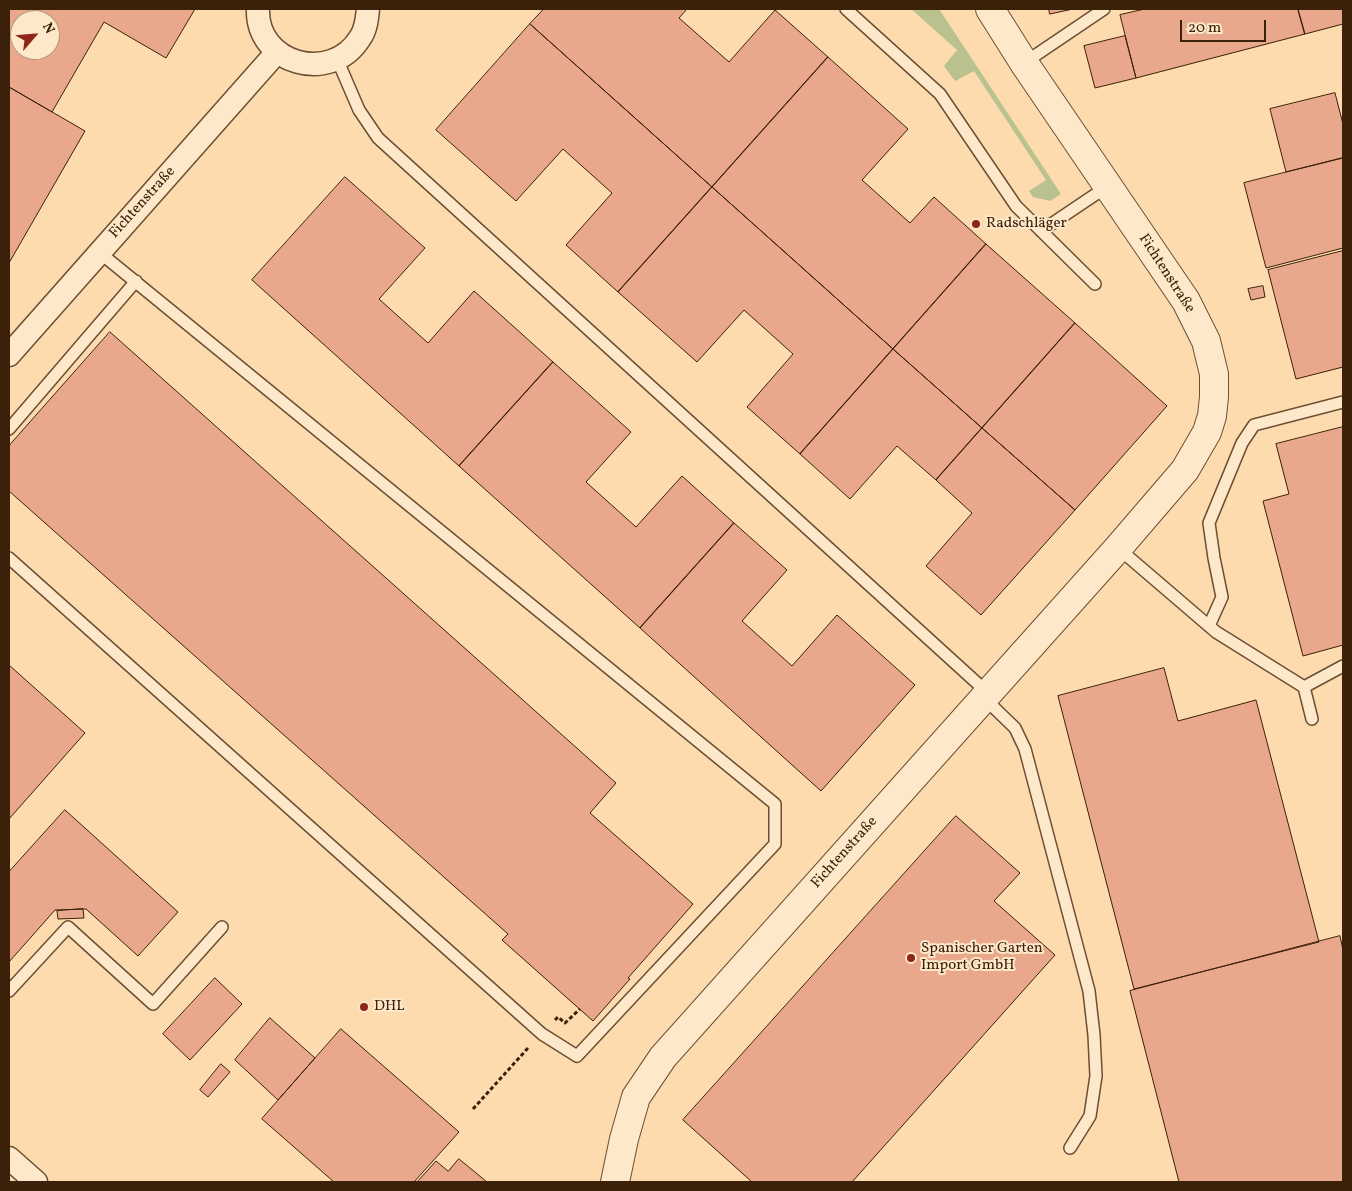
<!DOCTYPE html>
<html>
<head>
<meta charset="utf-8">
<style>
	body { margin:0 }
	#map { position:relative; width:1352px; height:1191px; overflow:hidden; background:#fddbae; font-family:Vollkorn,serif }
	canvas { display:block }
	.frame { position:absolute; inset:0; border:10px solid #3b200a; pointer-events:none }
	.north { position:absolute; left:10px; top:10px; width:50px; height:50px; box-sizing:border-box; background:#fee8ca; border:1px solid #b0987d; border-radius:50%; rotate:63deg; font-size:14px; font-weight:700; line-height:20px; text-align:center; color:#3b200a }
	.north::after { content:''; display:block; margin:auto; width:18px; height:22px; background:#8f2418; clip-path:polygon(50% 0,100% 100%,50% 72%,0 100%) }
	.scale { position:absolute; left:1180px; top:20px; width:86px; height:22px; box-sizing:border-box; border:2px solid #3b200a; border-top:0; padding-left:6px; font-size:15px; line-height:18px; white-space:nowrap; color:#3b200a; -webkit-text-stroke:4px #fee8ca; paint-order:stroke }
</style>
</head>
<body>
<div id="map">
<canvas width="1352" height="1191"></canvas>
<div class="frame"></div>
<div class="north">N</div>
<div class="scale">20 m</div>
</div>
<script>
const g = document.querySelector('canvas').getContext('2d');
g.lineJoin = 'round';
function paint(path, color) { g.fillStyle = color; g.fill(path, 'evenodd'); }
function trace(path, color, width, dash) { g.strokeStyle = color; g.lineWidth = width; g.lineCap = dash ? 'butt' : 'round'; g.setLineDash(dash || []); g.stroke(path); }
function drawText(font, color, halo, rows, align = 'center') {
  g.font = font + ' Vollkorn,serif'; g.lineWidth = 4; g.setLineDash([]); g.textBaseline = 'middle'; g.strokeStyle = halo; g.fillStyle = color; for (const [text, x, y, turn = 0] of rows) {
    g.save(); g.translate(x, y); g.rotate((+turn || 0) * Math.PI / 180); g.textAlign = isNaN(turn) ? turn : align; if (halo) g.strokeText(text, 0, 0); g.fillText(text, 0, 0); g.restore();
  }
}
paint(new Path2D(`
	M911 9H939L1061 194 1050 201 1033 197 1029 191 1046 180 974 71 955 81 944 66 957 50Z`), '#b9c18f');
const building = new Path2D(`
	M9 9H195L166 58 104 22 52 112 9 87ZM20 20H50V50H20Z
	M544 9H687L679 18 729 62 775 10 828 57 712 187 530 24Z
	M1049 9H1073L1050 14Z
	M1145 9H1298L1305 34 1136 78 1120 15Z
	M1298 9H1343V24L1305 34Z
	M530 24 712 187 618 292 566 245 612 193 563 149 516 201 436 130Z
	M1125 36 1136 78 1095 88 1084 46Z
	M828 57 908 129 862 180 910 223 934 197 986 244 893 349 712 187Z
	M9 87 85 131 9 263Z
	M1335 93 1343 124V158L1286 172 1270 109Z
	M1343 158V248L1266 268 1244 183Z
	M345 177 425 248 379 299 428 343 474 291 553 362 459 466 252 280Z
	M712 187 893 349 800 454 747 407 793 354 744 310 697 362 618 292Z
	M986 244 1075 323 982 428 893 349Z
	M1343 251V367L1296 379 1268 270Z
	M1263 286 1265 297 1251 300 1248 289Z
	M1075 323 1167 406 1075 510 982 428Z
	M110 332 616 783 590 813 693 904 628 978 630 979 593 1021 502 940 508 934 9 491V446Z
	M893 349 982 428 936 480 897 446 850 499 800 454Z
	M553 362 631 432 586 482 636 527 682 476 734 523 640 628 459 466Z
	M1343 427V645L1303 656 1263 501 1289 494 1276 444Z
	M982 428 1075 510 981 615 926 566 972 513 936 480Z
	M734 523 787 570 742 621 792 666 837 615 915 685 821 791 640 628Z
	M9 665 85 733 9 819Z
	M1164 668 1178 721 1256 700 1319 942 1134 989 1058 696Z
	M65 810 178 912 138 956 86 909 55 910 9 962V872Z
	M956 816 1020 873 994 901 1055 955 852 1182H752L683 1120Z
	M83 909 84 918 58 919 57 911Z
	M1340 936 1343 950V1182H1179L1130 991Z
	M215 978 242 1004 190 1060 163 1034Z
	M270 1018 315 1058 278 1100 235 1060Z
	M341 1029 459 1132 414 1182H334L262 1119Z
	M221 1064 230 1072 208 1097 200 1090Z
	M459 1159 487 1182H417L436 1161 448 1171Z`);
paint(building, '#e9a88b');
trace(building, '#3b200a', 1);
const service = new Path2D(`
	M846 9 940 94 1016 206 1095 284
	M337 59 359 110 378 138 988 693
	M1024 63 1104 9
	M1041 231 1108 186
	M9 429 136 281
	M1118 548 1216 632 1304 687 1343 666
	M9 558 542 1034 577 1056 775 844V804L99 252
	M1209 626 1222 597 1214 558 1209 523 1242 443 1254 425 1343 402
	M1304 687 1312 719
	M984 698 1015 728 1025 749 1089 991 1094 1035 1096 1076 1090 1116 1070 1148
	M9 991 68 927 153 1004 222 927`);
const minor = new Path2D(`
	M258 9C256 64 331 85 360 38 366 30 367 19 368 9
	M9 355 277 52
	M9 1158 36 1182`);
const tertiary = new Path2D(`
	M615 1182 624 1139 636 1097 663 1057 1118 548 1185 470 1207 432 1212 416 1214 397V374L1206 341 1186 301 1024 63 990 9`);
trace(service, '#6c4f33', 14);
trace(minor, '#6c4f33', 25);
trace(tertiary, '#6c4f33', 30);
trace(new Path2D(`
	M555 1020 558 1017 565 1023 580 1009
	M473 1109 528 1048`), '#3b200a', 3, [4, 2.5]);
trace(service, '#fee8ca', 11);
trace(minor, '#fee8ca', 22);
trace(tertiary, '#fee8ca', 28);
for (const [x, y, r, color] of [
	[976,224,5,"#8f2418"],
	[911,958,5,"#8f2418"],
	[364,1007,5,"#8f2418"]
]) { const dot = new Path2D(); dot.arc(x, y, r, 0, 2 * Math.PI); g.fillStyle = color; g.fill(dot); trace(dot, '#fee8ca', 2); }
drawText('15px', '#3b200a', '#fee8ca', [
	["Fichtenstraße",143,203,-48],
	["Fichtenstraße",1166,274,57],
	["Fichtenstraße",845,853,-48]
]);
drawText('15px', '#3b200a', '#fee8ca', [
	["Radschläger",986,224],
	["Spanischer Garten",921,949],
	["Import GmbH",921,966],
	["DHL",374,1007]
], 'left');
</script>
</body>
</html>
